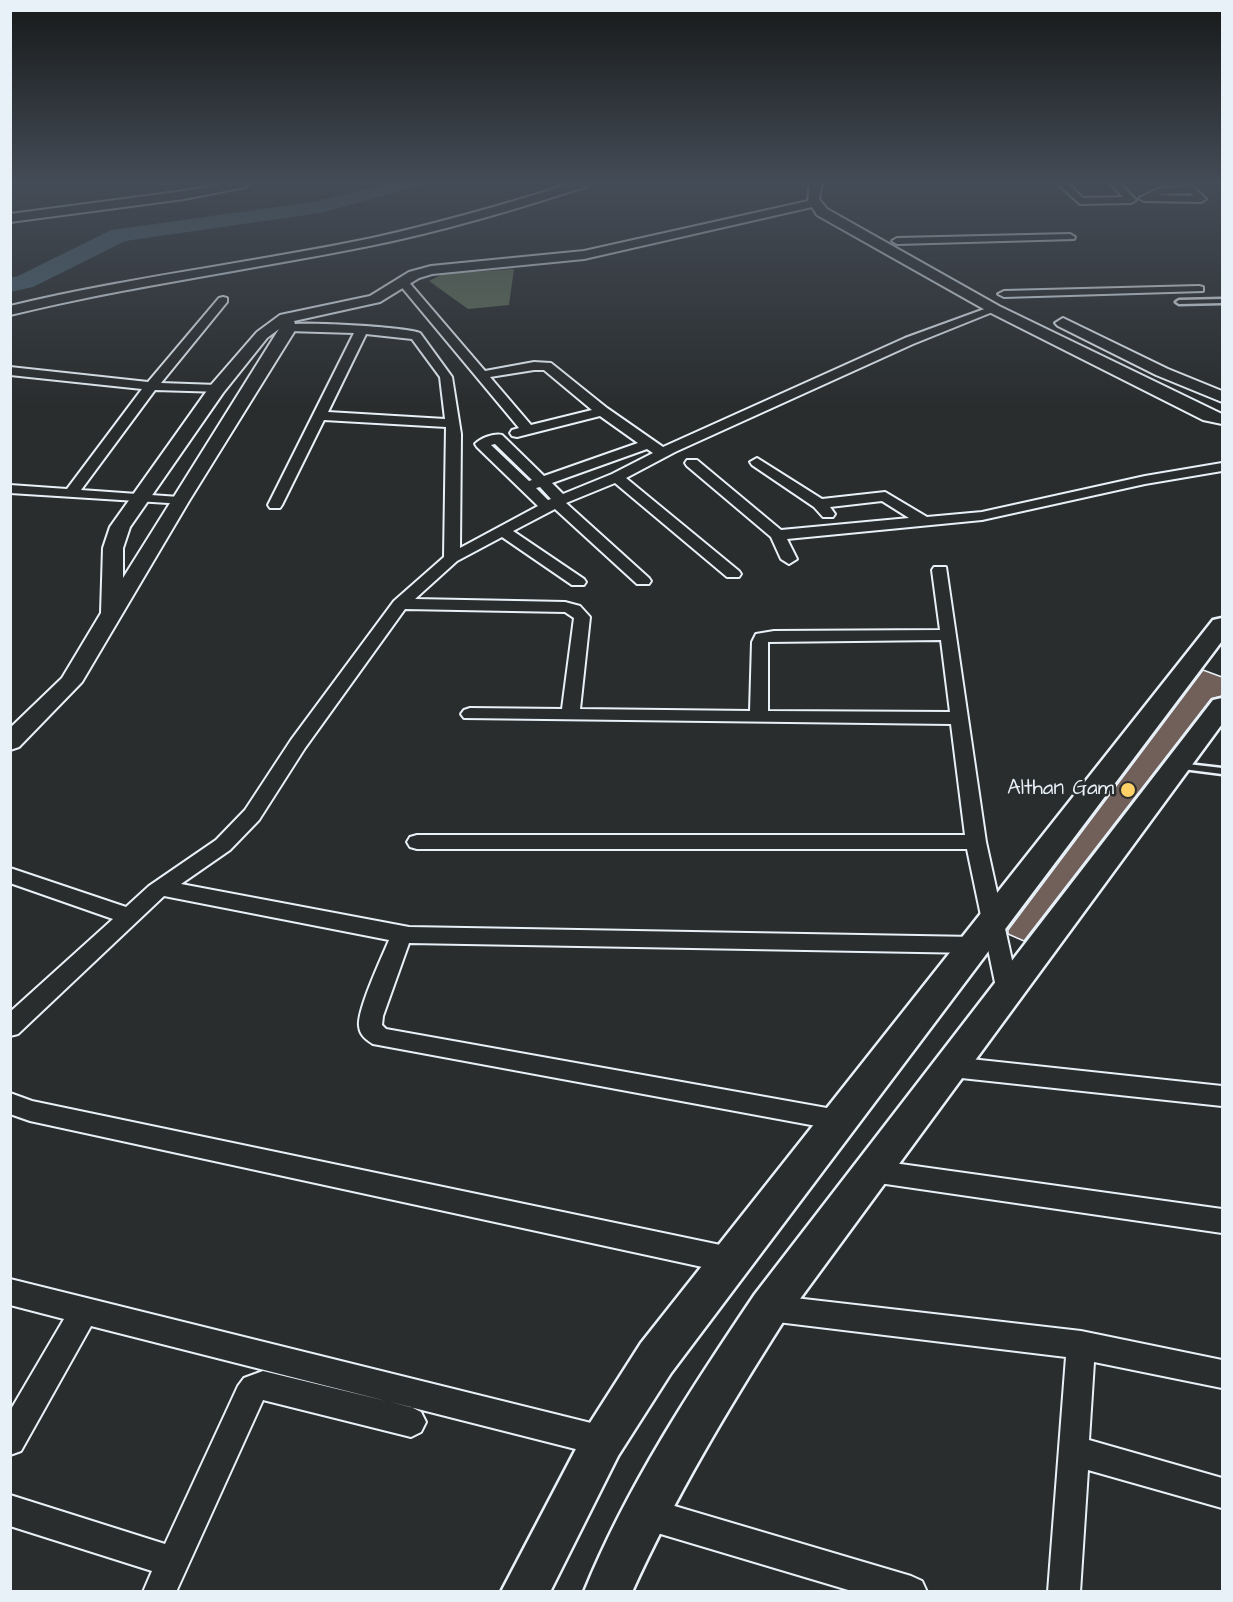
<!DOCTYPE html>
<html>
<head>
<meta charset="utf-8">
<style>
	body { margin:0 }
	#map { position:relative; width:1233px; height:1602px; overflow:hidden; background:#2a2d2e; font-family:"Architects Daughter",sans-serif }
	canvas { display:block }
	.frame { position:absolute; inset:0; border:12px solid #e8f1f8; pointer-events:none }
</style>
</head>
<body>
<div id="map">
<canvas width="1233" height="1602"></canvas>
<div class="frame"></div>
</div>
<script>
const g = document.querySelector('canvas').getContext('2d');
g.lineJoin = 'round';
function paint(path, color) { g.fillStyle = color; g.fill(path, 'evenodd'); }
function trace(path, color, width, dash) { g.strokeStyle = color; g.lineWidth = width; g.lineCap = dash ? 'butt' : 'round'; g.setLineDash(dash || []); g.stroke(path); }
function drawText(font, color, halo, rows, align = 'center') {
  g.font = font + ' "Architects Daughter",sans-serif'; g.lineWidth = 5; g.setLineDash([]); g.textBaseline = 'middle'; g.strokeStyle = halo; g.fillStyle = color; for (const [text, x, y, turn = 0] of rows) {
    g.save(); g.translate(x, y); g.rotate((+turn || 0) * Math.PI / 180); g.textAlign = isNaN(turn) ? turn : align; if (halo) g.strokeText(text, 0, 0); g.fillText(text, 0, 0); g.restore();
  }
}
paint(new Path2D(`
	M514 269 509 305 468 309 429 281 443 274Z`), '#606f58');
paint(new Path2D(`
	M387 183H419L416 187 320 213 125 241 33 287 10 292V278L18 276 111 230 319 201Z`), '#4b636f');
const building = new Path2D(`
	M1203 670 1222 677V696L1211 699 1024 941 1008 934V930Z`);
paint(building, '#715f5a');
trace(building, '#e8f1f8', 1.5);
const service = new Path2D(`
	M1222 299V303L1179 304 1176 302 1179 300Z
	M1179 763 1222 768V774L1175 768 1174 766 1175 764Z`);
const minor = new Path2D(`
	M1057 183H1067L1083 198 1123 197 1110 183H1120L1136 200 1131 203 1080 204Z
	M1180 183H1189L1206 199 1201 202 1144 201 1139 198 1160 188 1183 187ZM1190 193 1193 196 1158 195 1162 194Z
	M1070 234 1075 237 1074 239 897 244 892 241 897 238Z
	M403 279 407 280 485 371 534 362 551 363 607 408 663 447 905 338 990 307 994 306 1000 309 913 344 675 452 626 478 739 571 741 574 739 577H727L615 483 566 503 649 578 651 581 649 584H637L555 509 513 531 584 579 586 582 584 585H572L502 537 457 561 415 599 565 602 580 606 590 617 580 709 750 711 752 642 756 634 774 631 940 630 932 570 934 567H946L986 842 1019 992 1016 998 1008 1001 1000 998 997 992 967 849H417L410 847 407 842 410 837 417 835H965L951 724 464 718 461 714 464 710 470 708 562 709 574 618 565 612 405 609 305 748 259 820 230 850 181 884 409 927 975 937 983 939 986 945 983 951 975 953 409 943 383 1016 382 1025 386 1029 838 1110 847 1113 850 1120 847 1127 838 1130 373 1044C365 1039 360 1035 359 1026 357 1010 382 957 389 940L164 896 18 1034 10 1036V1012L113 919 10 883V868L126 907 149 886 216 840 245 810 291 740 394 601 444 557 446 427 324 420 282 505 280 508H270L268 505 354 333 288 331 282 327 284 325C300 321 407 327 420 333L452 377 461 434 460 548 538 506 477 447 475 444C481 438 494 433 502 435L544 476 638 443 600 416 517 437 512 436 510 433 512 430 519 428 399 284V280ZM366 334 412 339 440 377 445 419 328 412ZM534 370H544L592 410 531 425 490 377ZM495 444 532 480 529 481 491 445ZM647 449 653 453 612 474 563 494 552 483ZM540 487 551 499 548 500 536 488ZM941 640 950 712 768 711V642Z
	M1199 286 1203 287V291L1004 297 998 294 1004 291Z
	M223 297 227 298V302L161 383 217 385 223 389 222 392 155 390 81 490 179 497 186 501 184 504 10 493V485L67 489 142 389 10 375V367L148 382 219 298Z
	M757 458 822 499 885 492 927 517 982 512 1145 476 1222 463V471L1145 484 982 520 787 539 797 559 789 564 781 559 771 537 687 466 685 463 687 460H697L781 530 909 518 882 501 830 507 835 514 833 517H823L814 507 752 465 750 462Z
	M952 1057 1222 1086V1106L952 1077 944 1074 940 1067 944 1060Z
	M10 1093 32 1101 730 1247 740 1251 744 1260 740 1269 730 1273 30 1121 10 1114Z
	M872 1160 1222 1209V1233L872 1182 863 1179 859 1171 863 1163Z
	M10 1279 603 1426 614 1430 618 1441 614 1452 603 1456 91 1326 21 1451 10 1455V1411L64 1319 10 1305Z
	M769 1295 1081 1331 1222 1360V1388L1094 1362 1089 1440 1222 1478V1508L1088 1470 1080 1592H1048L1066 1357 769 1321 759 1317 755 1308 759 1299Z
	M263 1371 411 1407 421 1412 426 1422 421 1432 411 1437 263 1400 176 1592H143L152 1571 10 1526V1495L165 1544 238 1386 244 1378Z
	M644 1497 911 1576 922 1581 927 1592H855L644 1529 633 1524 628 1513 633 1502Z`);
const tertiary = new Path2D(`
	M228 183H251L245 187 184 199 10 222V214L184 191Z
	M573 183H590L588 186C516 209 444 231 369 246 249 270 129 286 10 315V306C130 277 252 263 372 238 440 223 506 204 573 183Z
	M810 183H822L819 199 827 209 999 306 1222 414V424L1203 420 989 312 817 215 812 207 584 259 432 274 419 278 380 302 294 321 296 327 294 332 189 501 82 682 19 747 10 750V728L62 678 101 613 103 548 110 527 211 385 257 332 280 315 370 296 409 272 431 266 584 251 808 201ZM279 329 123 578V548L130 527 223 393 267 338Z
	M1063 318 1168 369 1222 391V402L1156 375 1058 326 1055 323Z`);
const secondary = new Path2D(`
	M1222 618V641L671 1373 618 1456 550 1592H501L588 1426 641 1343 1213 620Z
	M1222 698V724L783 1322C728 1409 675 1497 632 1592H584C627 1486 691 1389 755 1294L1213 700Z`);
trace(service, '#e8f1f8', 5);
trace(minor, '#e8f1f8', 4);
trace(tertiary, '#e8f1f8', 4);
trace(secondary, '#e8f1f8', 5);
paint(service, '#2a2d2e');
paint(minor, '#2a2d2e');
paint(tertiary, '#2a2d2e');
paint(secondary, '#2a2d2e');
const sky = g.createLinearGradient(0, 0, 0, 407);
sky.addColorStop(0, '#171919');
sky.addColorStop(0.45, '#444c57');
sky.addColorStop(1, '#444c5700');
g.fillStyle = sky;
g.fillRect(0, 0, 1233, 407);
for (const [x, y, r, color] of [
	[1128,790,8,"#ffd166"]
]) { const dot = new Path2D(); dot.arc(x, y, r, 0, 2 * Math.PI); g.fillStyle = color; g.fill(dot); trace(dot, '#2a2d2e', 2); }
drawText('21px', '#e8f1f8', '#2a2d2e', [
	["Althan Gam",1114,790]
], 'right');
</script>
</body>
</html>
